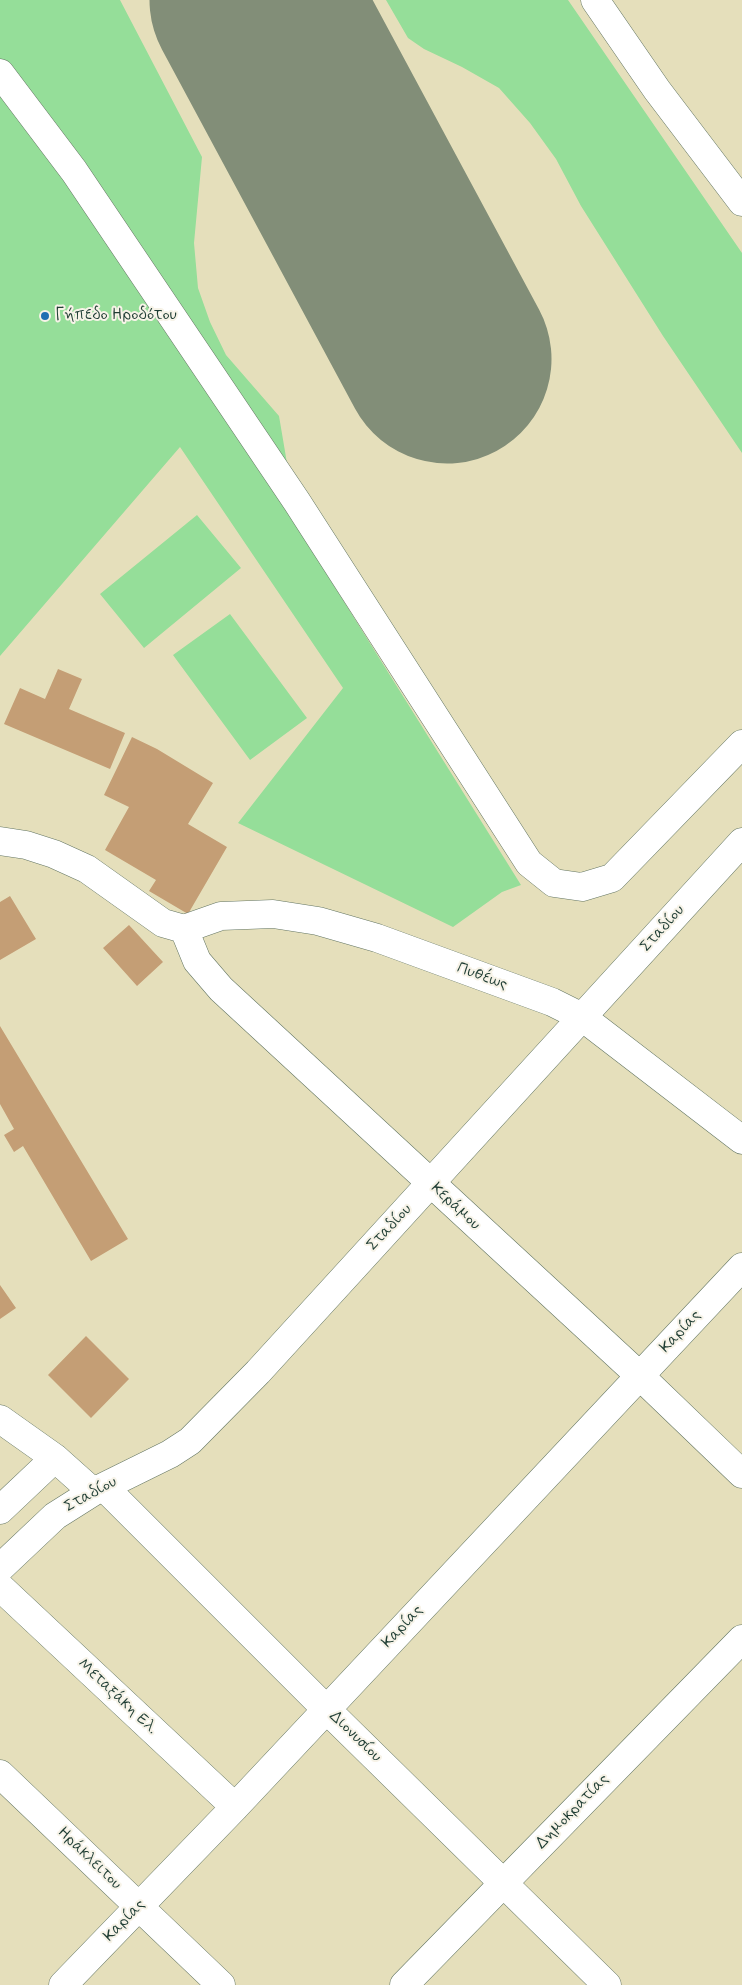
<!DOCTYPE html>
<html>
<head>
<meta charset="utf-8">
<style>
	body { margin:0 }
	canvas { display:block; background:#e5dfbb }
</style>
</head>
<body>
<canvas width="742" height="1985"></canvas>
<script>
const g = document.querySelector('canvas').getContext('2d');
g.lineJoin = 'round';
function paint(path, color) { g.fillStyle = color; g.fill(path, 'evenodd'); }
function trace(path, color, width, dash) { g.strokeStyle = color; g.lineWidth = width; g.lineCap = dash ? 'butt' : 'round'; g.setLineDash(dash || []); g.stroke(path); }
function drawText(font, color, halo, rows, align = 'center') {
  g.font = font + ' Mynerve,sans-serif'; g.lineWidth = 4; g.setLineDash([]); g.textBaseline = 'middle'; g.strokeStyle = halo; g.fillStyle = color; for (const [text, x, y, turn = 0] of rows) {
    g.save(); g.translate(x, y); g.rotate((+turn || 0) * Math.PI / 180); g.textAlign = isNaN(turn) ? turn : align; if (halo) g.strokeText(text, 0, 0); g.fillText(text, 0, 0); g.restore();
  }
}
paint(new Path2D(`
	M0 0H120L202 157 194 243 198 288 210 322 226 355 279 416 298 528 521 885 502 892 453 927 238 823 343 688 180 447 0 656Z
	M386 0H568L742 253V453L663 336 581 206 556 159 530 123 499 88 462 67 424 49 408 38Z
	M197 515 241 568 144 648 100 594Z
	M230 614 307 718 250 760 173 655Z`), '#95de99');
trace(new Path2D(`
	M254 0 447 359`), '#828e78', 209);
paint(new Path2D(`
	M58 669 82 679 69 709 125 733 110 769 4 724 20 688 45 699Z
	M132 737 157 749 213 783 188 824 227 847 188 914 149 891 156 880 105 850 129 807 104 795Z
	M10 896 36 939 0 960V902Z
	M129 925 163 962 137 986 103 948Z
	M0 1026 128 1239 91 1261 23 1146 14 1152 4 1135 14 1129 0 1104Z
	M0 1285 16 1308 0 1319Z
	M86 1336 129 1379 91 1418 48 1375Z`), '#c49e75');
const minor = new Path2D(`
	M595 0 657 90 742 202
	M0 73 74 171 297 502 529 863 554 883 582 887 612 878 742 744
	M0 841 26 845 54 854 87 869 163 923 184 929
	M184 929 197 961 221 989 640 1376 742 1474
	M184 929 221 916 273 914 318 921 377 938 552 1002 582 1017 742 1140
	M0 1419 55 1458 93 1492
	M104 1487 326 1709 607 1985
	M0 1510 55 1458
	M0 1568 55 1516 93 1492 170 1454 190 1441 258 1372 742 842
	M0 1587 235 1807
	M0 1774 221 1985
	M63 1985 235 1807 742 1267
	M404 1985 742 1639`);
trace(minor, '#647663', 29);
trace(minor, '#fff', 28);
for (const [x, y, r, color] of [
	[45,316,5,"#1f6fb2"]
]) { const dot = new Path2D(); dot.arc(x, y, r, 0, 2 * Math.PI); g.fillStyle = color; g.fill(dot); trace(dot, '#f7f3e8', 2); }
drawText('16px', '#1f3d34', '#f7f3e8', [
	["Γήπεδο Ηροδότου",55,316]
], 'left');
drawText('16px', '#1f3d34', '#f7f3e8', [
	["Σταδίου",663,929,-48],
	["Πυθέως",482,977,20],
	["Κεράμου",455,1207,43],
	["Σταδίου",390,1228,-47],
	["Καρίας",681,1332,-47],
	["Σταδίου",91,1495,-29],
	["Καρίας",403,1627,-47],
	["Μεταξάκη Ελ.",117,1697,43],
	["Διονυσίου",355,1737,44],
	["Δημοκρατίας",573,1812,-46],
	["Ηράκλειτου",89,1859,44],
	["Καρίας",125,1921,-46]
]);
</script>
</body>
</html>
